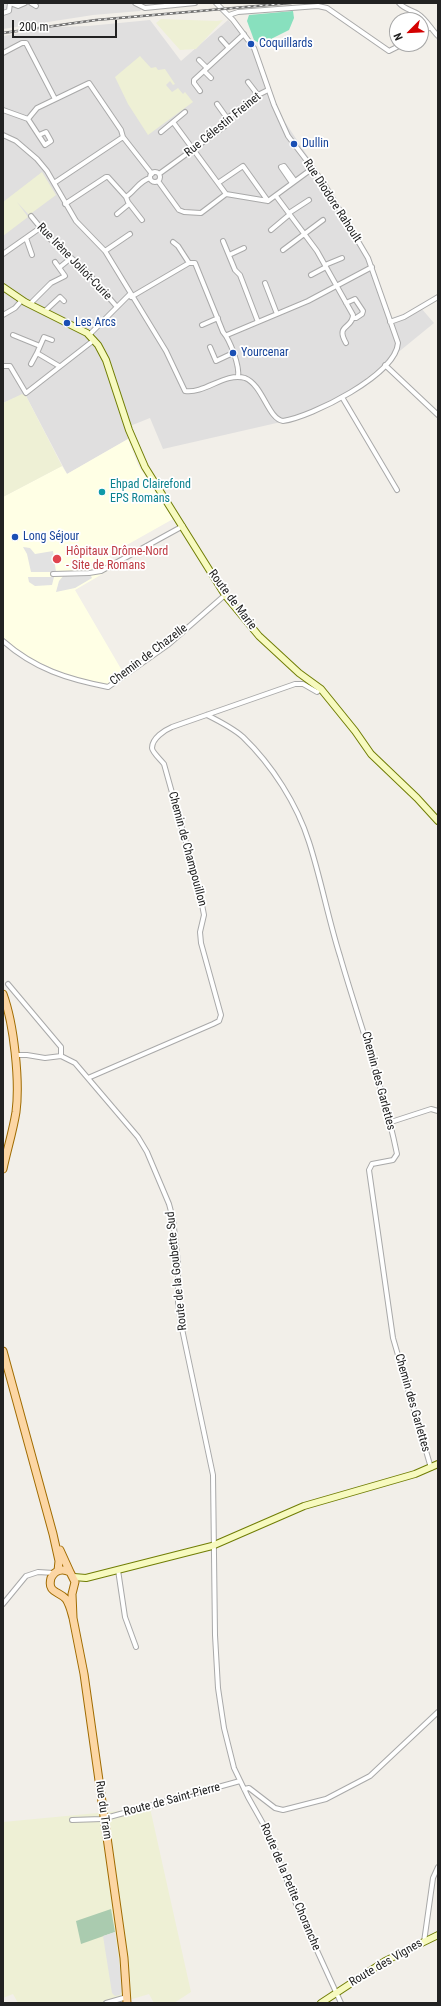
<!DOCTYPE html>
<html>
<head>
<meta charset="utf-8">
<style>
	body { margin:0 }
	#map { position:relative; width:441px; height:2006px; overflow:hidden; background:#f2efe9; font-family:"Roboto Condensed",sans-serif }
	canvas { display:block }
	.frame { position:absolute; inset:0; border:4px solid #222; pointer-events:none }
	.north { position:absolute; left:389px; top:12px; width:40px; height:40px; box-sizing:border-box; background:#fff; border:1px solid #a7a7a7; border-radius:50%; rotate:246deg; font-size:11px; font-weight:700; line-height:16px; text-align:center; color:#222 }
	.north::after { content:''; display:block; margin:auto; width:14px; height:18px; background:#d40000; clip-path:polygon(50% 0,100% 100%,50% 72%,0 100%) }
	.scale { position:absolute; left:12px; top:20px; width:105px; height:18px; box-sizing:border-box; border:2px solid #222; border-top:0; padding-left:5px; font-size:12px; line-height:14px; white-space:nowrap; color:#222; -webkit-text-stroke:3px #fff; paint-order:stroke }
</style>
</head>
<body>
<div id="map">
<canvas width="441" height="2006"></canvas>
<div class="frame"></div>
<div class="north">N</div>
<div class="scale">200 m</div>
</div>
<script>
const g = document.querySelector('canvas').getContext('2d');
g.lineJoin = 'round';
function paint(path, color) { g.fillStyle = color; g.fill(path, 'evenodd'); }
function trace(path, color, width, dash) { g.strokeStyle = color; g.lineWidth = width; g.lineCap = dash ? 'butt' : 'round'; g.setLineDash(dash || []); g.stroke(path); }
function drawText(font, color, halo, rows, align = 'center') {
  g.font = font + ' "Roboto Condensed",sans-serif'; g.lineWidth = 3.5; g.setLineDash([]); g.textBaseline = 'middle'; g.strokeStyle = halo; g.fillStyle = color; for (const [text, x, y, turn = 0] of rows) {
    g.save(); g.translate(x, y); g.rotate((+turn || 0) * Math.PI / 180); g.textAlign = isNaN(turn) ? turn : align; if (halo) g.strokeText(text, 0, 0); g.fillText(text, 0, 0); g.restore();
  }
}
paint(new Path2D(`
	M3 3H176L144 6 140 11 93 15 3 29Z
	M150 20 181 61 228 20 255 47 281 116 352 223 391 318 421 308 434 323 341 399 281 422 163 449 150 418 130 426 128 439 67 474 26 396 22 395 3 403V36L56 27 88 26Z`), '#e0dfdf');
paint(new Path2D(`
	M128 439 138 465 173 519 109 555 116 566 75 590 124 674 109 685 77 679 31 659 22 654 3 637V497L62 466 67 474Z`), '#ffffe5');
paint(new Path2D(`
	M161 19 217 21 223 20 196 49 180 50 156 23Z
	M140 56 151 68 156 67 158 70 165 69 175 84 173 85 170 81 166 85 172 92 178 88 183 94 185 92 193 102 148 135 128 104 115 77Z
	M42 172 56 195 29 215 17 202 28 217 3 236V202Z
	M22 394 26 396 62 466 3 497V403Z
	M150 1808 191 1992 174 2003H154L149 1994 119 2003H18L13 1994 3 1998V1822Z`), '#eef0d5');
paint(new Path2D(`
	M111 1909 115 1932 81 1944 76 1921Z`), '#aacbaf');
paint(new Path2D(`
	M293 11 294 18 289 30 261 44 254 40 247 21 249 15Z`), '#88e0be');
paint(new Path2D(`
	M23 547 30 548 35 554 53 551 56 572H31L27 554Z
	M90 574 92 578 75 588 56 592 59 581 64 575Z
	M28 577H54L52 585 35 586 29 582Z
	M115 1932 123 1989 120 1995 115 1996 112 1993 103 1936Z`), '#e2e2e2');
const street = new Path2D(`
	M10 3 18 6 25 3
	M31 3 36 6
	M135 3 145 8 195 3
	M399 3C404 9 412 10 418 14 426 19 431 29 438 36
	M3 13 9 11 10 3
	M229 15 238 12 318 6 327 8 389 51 403 44
	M421 33 429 28
	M221 39 229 48
	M3 53 22 43H26L55 99
	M199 60 207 68
	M204 71 211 78
	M248 82 258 95
	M200 91 194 83V80L244 34
	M217 104 227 118
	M3 110 28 119 37 108 89 83 121 130 123 137
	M28 119 45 145 51 141 46 132 39 135
	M173 122 226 194
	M161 132 185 112
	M3 135 16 141 37 159 47 171 76 221 105 251 166 351 185 391C205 394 225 372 245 378 263 385 268 419 283 421 311 417 396 375 398 343L368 258 323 182 288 136 274 105 254 48 233 20 216 3
	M150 177a5 5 0 1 1 10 0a5 5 0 1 1-10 0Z
	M159 174 225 126 226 120 229 117 260 94 268 90
	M158 181 179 210 184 212 201 213 226 194
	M54 183 123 137 152 174
	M218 183 243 166 268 201
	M292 183 281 167 284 166 295 181
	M226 194 268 201 313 168
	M276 196 317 251 353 315C353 329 335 324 346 343
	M126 197 128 202 142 220
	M65 204 106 177H108L126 197C135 191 139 181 150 178
	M289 213 309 200
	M117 214 129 204
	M31 216 49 238 87 272 117 307
	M271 230 290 214
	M26 238 32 255
	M223 241 235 270 240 275 258 322
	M173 242 178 246 189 263
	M283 250 323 220
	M105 251 130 234
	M3 254 40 228
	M229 255 244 248
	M325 265 342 258
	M60 267 71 258
	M311 275 326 267
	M265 283 277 314
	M131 297 189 263H195L223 332C230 340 240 366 238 377
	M346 303 355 299 363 311 362 314 356 318H353
	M30 304 51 283 65 276 55 262
	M44 312 60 297 64 301
	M3 315 15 308 22 300
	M390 322 404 317 438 297
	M202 325 218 318
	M13 335 40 346 37 353 59 366
	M89 335 130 294
	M227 335 308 301 372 267
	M40 346 44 337 52 340
	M210 347 216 361 233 353
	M31 364 37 353
	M385 365 438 415
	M3 366H10L26 393 94 340
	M342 397 397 490
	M53 574 89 573 101 571 183 526
	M3 641C35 669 67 679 108 687L169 644 225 595
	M207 715C219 721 233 728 243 737 272 765 297 804 309 842 321 879 328 918 340 956 359 1022 383 1086 397 1154L393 1160 372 1164 369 1170 393 1338 431 1468
	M8 984 61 1047V1056
	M14 1055H27L45 1058 61 1056 75 1063 138 1137 147 1152 169 1204 173 1219 178 1263V1302L181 1324 213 1475 215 1635 218 1688 224 1728 234 1768 248 1797 270 1836 298 1909 341 2003
	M88 1078 213 1024 219 1021 221 1015 201 943 200 932 204 915 199 889 164 764C161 760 152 752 152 748 152 738 165 730 172 727L295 684H303L317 692 321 689
	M391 1122 431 1109 438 1111
	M118 1570 125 1617 136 1647
	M3 1604 26 1576 38 1572 54 1573
	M244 1789 249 1788 275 1808 283 1810 326 1799 370 1776 438 1712
	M72 1820 102 1819 240 1781
	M424 1942 433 1878 438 1867
	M106 2003 127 1997`);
const secondary = new Path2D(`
	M3 287 25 302 87 333 98 345 106 360 129 430 145 467 225 595 259 636 299 673 321 689 355 731 371 754 417 798 438 821
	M74 1577 86 1578 212 1546 304 1506 415 1474 438 1464
	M321 2003 385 1961 438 1935`);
const primary = new Path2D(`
	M3 994C14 1024 20 1081 16 1112 13 1131 7 1150 3 1169
	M3 1351 53 1534 59 1561 58 1571
	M60 1550 70 1572
	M73 1618C71 1611 70 1605 66 1599 59 1591 47 1593 51 1578 55 1570 62 1568 70 1572L75 1582 72 1594 73 1618 84 1674 124 1958 127 2003`);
trace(street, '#a9a9a9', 6);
trace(secondary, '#707d05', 8);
trace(primary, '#a06b00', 9);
trace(street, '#fff', 4);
trace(secondary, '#f7fabf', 6);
trace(primary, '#fcd6a4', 7);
const rail = new Path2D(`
	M3 33 96 20 291 3`);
trace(rail, '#707070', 2.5);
trace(rail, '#fff', 1, [3]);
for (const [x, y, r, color] of [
	[251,44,4,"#1a4fb4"],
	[294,144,4,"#1a4fb4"],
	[67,323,4,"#1a4fb4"],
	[233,353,4,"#1a4fb4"],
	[102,492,4,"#0f9aa8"],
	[15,537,4,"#1a4fb4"],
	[57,559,5,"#e0444e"]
]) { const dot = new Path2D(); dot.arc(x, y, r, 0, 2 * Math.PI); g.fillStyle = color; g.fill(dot); trace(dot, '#fff', 1.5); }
drawText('12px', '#164399', '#fff', [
	["Coquillards",259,44],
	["Dullin",302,144],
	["Les Arcs",75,323],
	["Yourcenar",241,353],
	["Long Séjour",23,537]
], 'left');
drawText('12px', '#222', '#fff', [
	["Rue Célestin Freinet",223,125,-39],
	["Rue Diodore Rahoult",332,201,57],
	["Rue Irène Joliot-Curie",74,262,46],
	["Route de Marie",232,600,53],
	["Chemin de Chazelle",149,655,-37],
	["Chemin de Champouillon",187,849,75],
	["Chemin des Garlettes",378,1081,75],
	["Route de la Goubette Sud",177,1271,-96],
	["Chemin des Garlettes",412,1403,74],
	["Route de Saint-Pierre",172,1800,-15],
	["Rue du Tram",103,1810,82],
	["Route de la Petite Choranche",290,1887,67],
	["Route des Vignes",386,1963,-30]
]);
drawText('12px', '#0d838f', '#fff', [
	["Ehpad Clairefond",110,485],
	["EPS Romans",110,499]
], 'left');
drawText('12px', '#be3a42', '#fff', [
	["Hôpitaux Drôme-Nord",66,552],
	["- Site de Romans",66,566]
], 'left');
</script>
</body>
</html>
